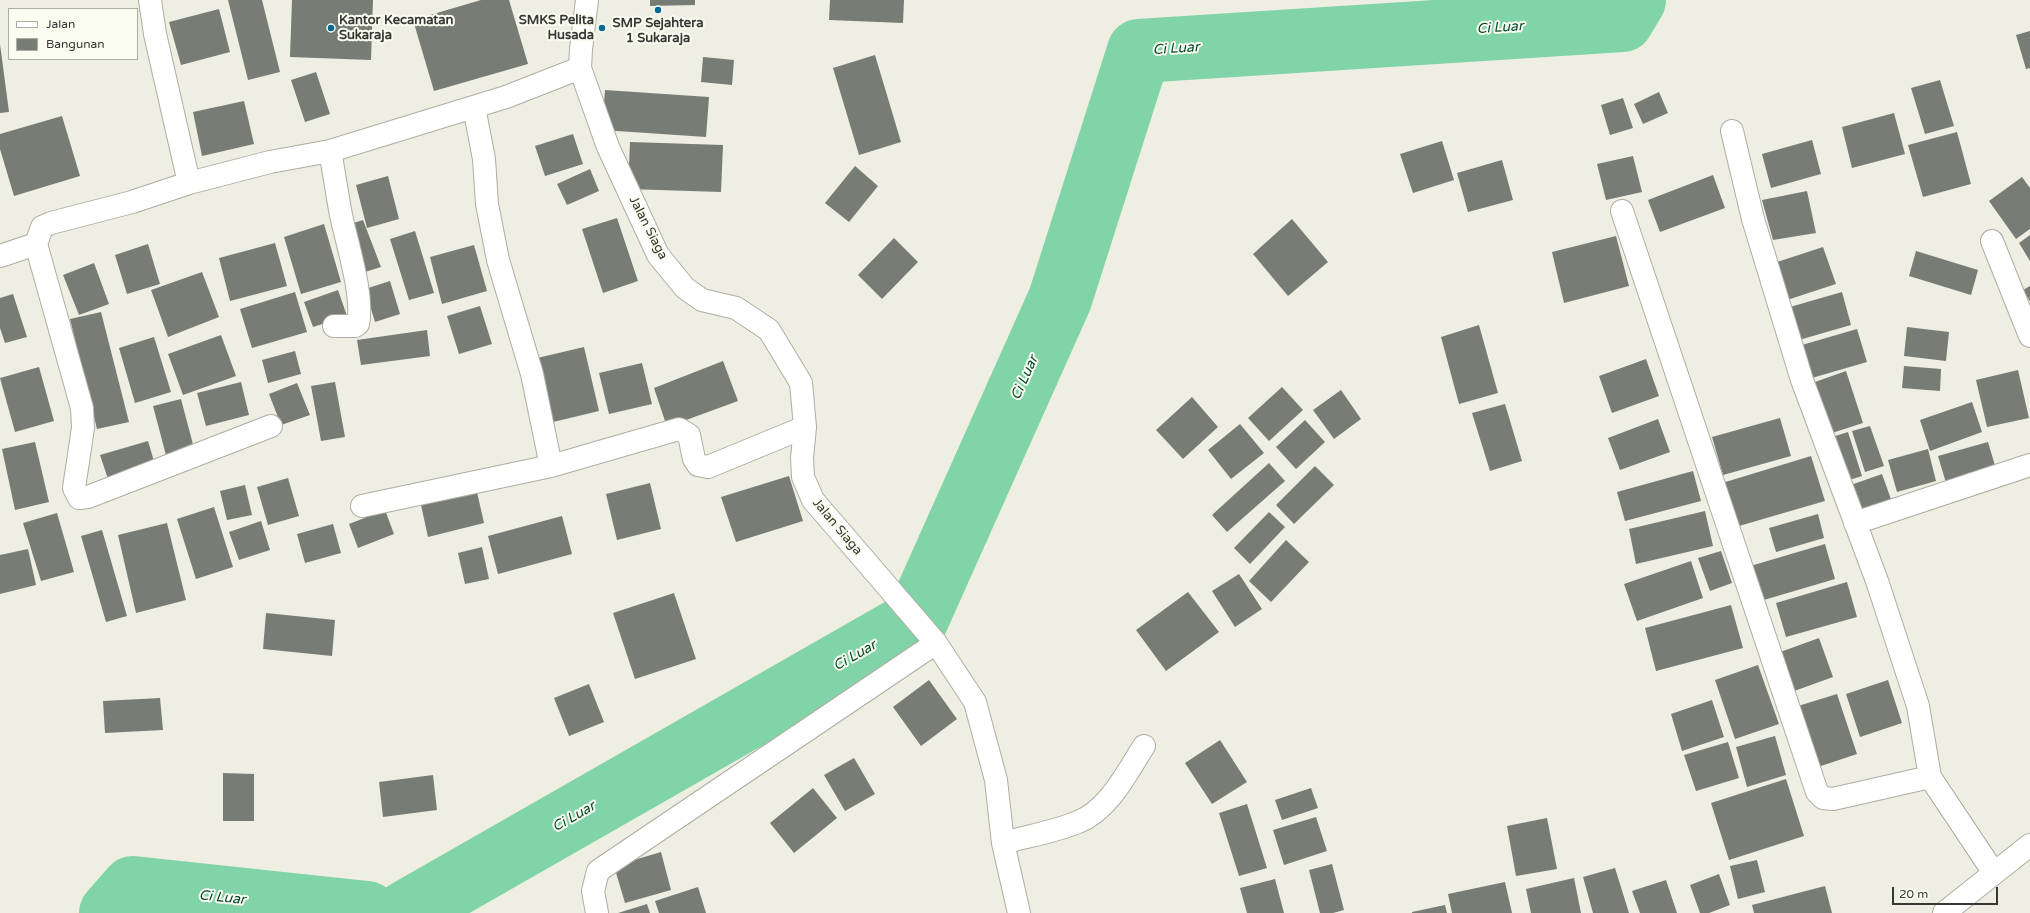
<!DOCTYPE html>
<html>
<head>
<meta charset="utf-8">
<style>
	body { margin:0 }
	#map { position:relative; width:2030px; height:913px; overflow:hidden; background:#eeeee3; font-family:"Varela Round",sans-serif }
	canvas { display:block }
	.legend { position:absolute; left:8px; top:8px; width:130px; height:52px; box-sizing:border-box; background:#fbfcf0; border:1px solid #adada4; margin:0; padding:5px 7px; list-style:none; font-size:12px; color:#373733 }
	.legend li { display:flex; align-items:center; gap:8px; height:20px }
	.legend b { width:20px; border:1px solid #adada4 }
	.scale { position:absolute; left:1892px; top:887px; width:106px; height:18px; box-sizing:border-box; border:2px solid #373733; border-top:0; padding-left:5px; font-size:12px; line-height:14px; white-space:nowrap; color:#373733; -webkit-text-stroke:3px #fbfcf0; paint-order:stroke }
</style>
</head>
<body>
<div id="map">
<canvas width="2030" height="913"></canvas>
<ul class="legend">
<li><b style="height:5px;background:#fff"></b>Jalan</li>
<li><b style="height:11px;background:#777d74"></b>Bangunan</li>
</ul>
<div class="scale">20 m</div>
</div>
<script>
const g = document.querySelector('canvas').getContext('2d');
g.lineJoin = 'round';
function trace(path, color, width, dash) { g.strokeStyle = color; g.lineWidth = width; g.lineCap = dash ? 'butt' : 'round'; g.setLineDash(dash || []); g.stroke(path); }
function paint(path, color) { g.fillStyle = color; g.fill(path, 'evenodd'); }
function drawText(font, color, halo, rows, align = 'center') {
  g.font = font + ' "Varela Round",sans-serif'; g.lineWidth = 4; g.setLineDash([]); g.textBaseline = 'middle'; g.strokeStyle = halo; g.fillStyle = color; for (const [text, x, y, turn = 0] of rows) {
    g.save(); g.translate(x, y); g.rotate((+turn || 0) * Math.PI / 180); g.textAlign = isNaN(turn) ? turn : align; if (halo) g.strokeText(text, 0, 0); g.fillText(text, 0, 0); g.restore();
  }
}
trace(new Path2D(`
	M111 913 133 888 367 913
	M405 913 916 621 1060 299 1139 51 1622 20 1634 0`), '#81d4a8', 64);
paint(new Path2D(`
	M228 0H262L280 72 248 80Z
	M292 0H373L371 60 290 57Z
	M481 0H509L528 64 434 91 413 20Z
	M650 0H695V5L650 6Z
	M830 0H904L903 23 829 20Z
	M219 9 230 52 181 65 169 22Z
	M2030 31V68L2026 69 2016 35Z
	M0 44 9 112 0 113Z
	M875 55 901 142 859 155 833 68Z
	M703 57 734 60 732 85 701 82Z
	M316 72 330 114 305 122 291 80Z
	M1940 80 1954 126 1925 134 1911 88Z
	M605 90 709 97 706 137 602 130Z
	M1659 92 1668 113 1643 124 1634 104Z
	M1623 98 1633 128 1610 135 1601 105Z
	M244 101 254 144 202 156 193 112Z
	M1894 113 1905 154 1852 168 1842 127Z
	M62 116 80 176 14 196 0 149V134Z
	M1957 132 1971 184 1923 197 1908 145Z
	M573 134 583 164 545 176 535 146Z
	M1812 140 1821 174 1771 188 1762 154Z
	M1442 141 1454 180 1413 193 1400 154Z
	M630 142 723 145 721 192 628 189Z
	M1633 156 1642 192 1606 200 1597 164Z
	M1502 160 1513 200 1468 212 1457 173Z
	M855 166 878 186 849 222 825 203Z
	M590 169 599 191 567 205 557 184Z
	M1713 175 1725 208 1660 232 1648 200Z
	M388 176 399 219 367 228 356 185Z
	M2022 177 2030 188V229L2016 239 1989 201Z
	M1807 191 1816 233 1773 240 1762 200Z
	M617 218 638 281 603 293 582 229Z
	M1292 219 1328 262 1288 296 1253 254Z
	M363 220 381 267 365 272 350 224Z
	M324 224 341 282 301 294 284 237Z
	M415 231 434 293 409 300 390 239Z
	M2030 235V261L2019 243Z
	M1616 236 1629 286 1564 303 1552 252Z
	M894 238 918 262 882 299 858 275Z
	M275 243 287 286 230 301 219 258Z
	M148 244 160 284 127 294 115 255Z
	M474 245 487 291 442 304 430 257Z
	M1823 247 1836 284 1781 302 1768 265Z
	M1916 251 1978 270 1971 295 1909 276Z
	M94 263 109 304 79 315 63 275Z
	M202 272 219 317 168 337 151 290Z
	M390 281 400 314 375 322 365 289Z
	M2030 286V301L2023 290Z
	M338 290 347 316 313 327 304 302Z
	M295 292 307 332 252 348 240 309Z
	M1842 292 1851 325 1792 342 1783 309Z
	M13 294 27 337 5 343 0 328V298Z
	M480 306 492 344 459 354 447 316Z
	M101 312 129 422 97 429 70 319Z
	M1479 325 1498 393 1459 404 1441 337Z
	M1907 327 1949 332 1946 361 1904 356Z
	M1857 329 1867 362 1805 380 1795 347Z
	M427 330 430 356 361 365 357 340Z
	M221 335 236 376 183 395 168 354Z
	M154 337 171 392 135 403 119 348Z
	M584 347 599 411 549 423 533 359Z
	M295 351 301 374 268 383 262 360Z
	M1646 359 1659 396 1612 413 1599 376Z
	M723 361 738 401 667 427 654 388Z
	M642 363 652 404 609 414 599 373Z
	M1904 366 1941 369 1940 391 1902 388Z
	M39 367 54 421 15 432 0 378Z
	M2018 370 2029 418 1987 427 1976 380Z
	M1846 371 1863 423 1832 433 1815 382Z
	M241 382 249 415 206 426 197 393Z
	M335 382 345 437 321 441 311 386Z
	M297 383 310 415 281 425 269 394Z
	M1282 387 1303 410 1269 441 1248 418Z
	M1341 390 1361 419 1334 439 1313 410Z
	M1192 397 1218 427 1183 459 1156 430Z
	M181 399 195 452 167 459 153 406Z
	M1972 402 1982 432 1930 451 1920 420Z
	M1505 404 1522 461 1490 471 1472 413Z
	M1780 418 1791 456 1723 475 1712 437Z
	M1658 419 1670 452 1620 470 1608 438Z
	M1305 420 1325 442 1296 469 1276 447Z
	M1240 424 1264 453 1231 479 1208 450Z
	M1870 426 1884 466 1865 472 1852 431Z
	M1848 432 1862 476 1846 481 1832 437Z
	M148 441 156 468 109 482 100 455Z
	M35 442 49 502 15 510 2 449Z
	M1988 442 1996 469 1946 483 1938 456Z
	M1928 449 1936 481 1897 492 1888 460Z
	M1811 456 1825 501 1732 528 1719 484Z
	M1269 463 1285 481 1227 532 1212 515Z
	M1315 466 1334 485 1294 524 1276 505Z
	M1693 471 1701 501 1625 521 1617 492Z
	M1882 474 1892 502 1860 515 1848 486Z
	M789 476 803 521 736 542 721 497Z
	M288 478 299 516 268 525 257 487Z
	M650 483 661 529 617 540 606 494Z
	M245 485 252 515 227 520 220 491Z
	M477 492 484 523 428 537 421 505Z
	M214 507 233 567 196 579 177 519Z
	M385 510 394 534 358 548 349 524Z
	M1705 511 1713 546 1636 564 1629 529Z
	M1269 512 1285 527 1250 564 1234 548Z
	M57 513 74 572 41 581 23 523Z
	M1818 514 1824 538 1776 552 1769 528Z
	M562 516 572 554 498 574 488 536Z
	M261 521 270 550 239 560 229 532Z
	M167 523 186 600 136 613 118 535Z
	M333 524 341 553 305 563 297 534Z
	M102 530 127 616 106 622 81 536Z
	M1286 540 1309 562 1271 602 1249 581Z
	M1825 544 1835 579 1757 602 1747 567Z
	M482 547 489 579 465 584 458 553Z
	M28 549 36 585 0 594V555Z
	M1721 551 1732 583 1710 591 1698 558Z
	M1691 561 1703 598 1637 621 1624 584Z
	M1239 574 1262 609 1235 627 1212 591Z
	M1847 582 1857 617 1786 637 1776 603Z
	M1188 592 1219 632 1166 671 1136 630Z
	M674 593 696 659 635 679 613 613Z
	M1731 605 1743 648 1656 671 1645 628Z
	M266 613 335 620 332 656 263 649Z
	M1819 638 1833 677 1786 694 1772 655Z
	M1758 665 1779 724 1735 739 1715 680Z
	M929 680 957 719 921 746 893 707Z
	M1888 680 1902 723 1860 737 1846 694Z
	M589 684 604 722 569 736 554 698Z
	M1837 694 1857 754 1818 767 1798 706Z
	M160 698 163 730 105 733 103 701Z
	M1712 700 1724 737 1682 751 1671 714Z
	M1775 736 1786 775 1747 787 1736 747Z
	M1220 740 1247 782 1212 804 1185 763Z
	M1728 742 1739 778 1696 791 1684 755Z
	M854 758 875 794 845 811 824 775Z
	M223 773 254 774V821H223Z
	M433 775 437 810 383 817 379 782Z
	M1786 779 1804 836 1729 860 1711 803Z
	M813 788 837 818 794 853 770 823Z
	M1311 788 1318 808 1282 820 1275 800Z
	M1247 804 1267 868 1239 876 1219 813Z
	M1316 817 1327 851 1284 865 1273 830Z
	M1547 818 1557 869 1516 876 1507 826Z
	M661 852 671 890 625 903 614 866Z
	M1757 860 1765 892 1738 899 1730 866Z
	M1332 864 1344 910 1333 913H1320L1309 870Z
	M1615 868 1629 913H1593L1583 877Z
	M1719 874 1730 905 1709 913H1700L1690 885Z
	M1574 878 1581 913H1531L1526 889Z
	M1275 879 1284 913H1247L1240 888Z
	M1666 880 1677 913H1640L1632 891Z
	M1505 882 1512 913H1452L1448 894Z
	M1825 886 1832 913H1754L1752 905Z
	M698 887 706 913H659L655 901Z
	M647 904 650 913H618Z
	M1445 905 1447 913H1412V912Z`), '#777d74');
const minor = new Path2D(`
	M150 0 155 34 189 183 270 162 330 151 506 97 580 68
	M587 0 581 49 580 68 608 147 658 255 685 288 702 300 736 308 769 330 801 383 805 427 802 458 803 477 813 500 936 643 975 702 996 780 1003 843 1019 913
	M474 107 484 159 487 204 498 260 532 374 551 466 679 429 689 435 694 459 698 465 708 467 805 427
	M1732 131 1753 219 1802 380 1877 581 1918 706 1930 777 1994 873
	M330 151C334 172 337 194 341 215 347 244 364 296 358 324L355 326H334
	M1622 211 1817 792 1823 798 1833 799 1930 777
	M1992 241 2030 336
	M36 244 82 408 83 428 74 488 79 498 88 497 271 426
	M0 256 36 244 42 227 51 223 132 202 189 183
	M362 506 551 466
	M1855 523 2030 465
	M1003 843C1028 836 1054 832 1078 822 1109 810 1127 772 1144 746
	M597 913 593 891 598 871 936 643
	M1944 913 2030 845`);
trace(minor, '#adada3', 24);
trace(minor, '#fff', 22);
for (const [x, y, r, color] of [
	[658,10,4,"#026997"],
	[331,28,4,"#026997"],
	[602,28,4,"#026997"]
]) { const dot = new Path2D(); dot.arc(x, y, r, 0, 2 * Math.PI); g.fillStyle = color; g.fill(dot); trace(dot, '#fbfcf0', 1.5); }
drawText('bold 13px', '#373733', '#fbfcf0', [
	["Kantor Kecamatan",339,21],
	["Sukaraja",339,36],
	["SMKS Pelita",594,21,"right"],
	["Husada",594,36,"right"],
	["SMP Sejahtera",658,24,"center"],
	["1 Sukaraja",658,39,"center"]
], 'left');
drawText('13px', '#373733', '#fbfcf0', [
	["Jalan Siaga",648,228,63],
	["Jalan Siaga",837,527,50]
]);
drawText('italic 14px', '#02492e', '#fbfcf0', [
	["Ci Luar",1500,28,-4],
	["Ci Luar",1176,49,-4],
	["Ci Luar",1025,378,-66],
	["Ci Luar",855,656,-30],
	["Ci Luar",574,817,-30],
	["Ci Luar",222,898,6]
]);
</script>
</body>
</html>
